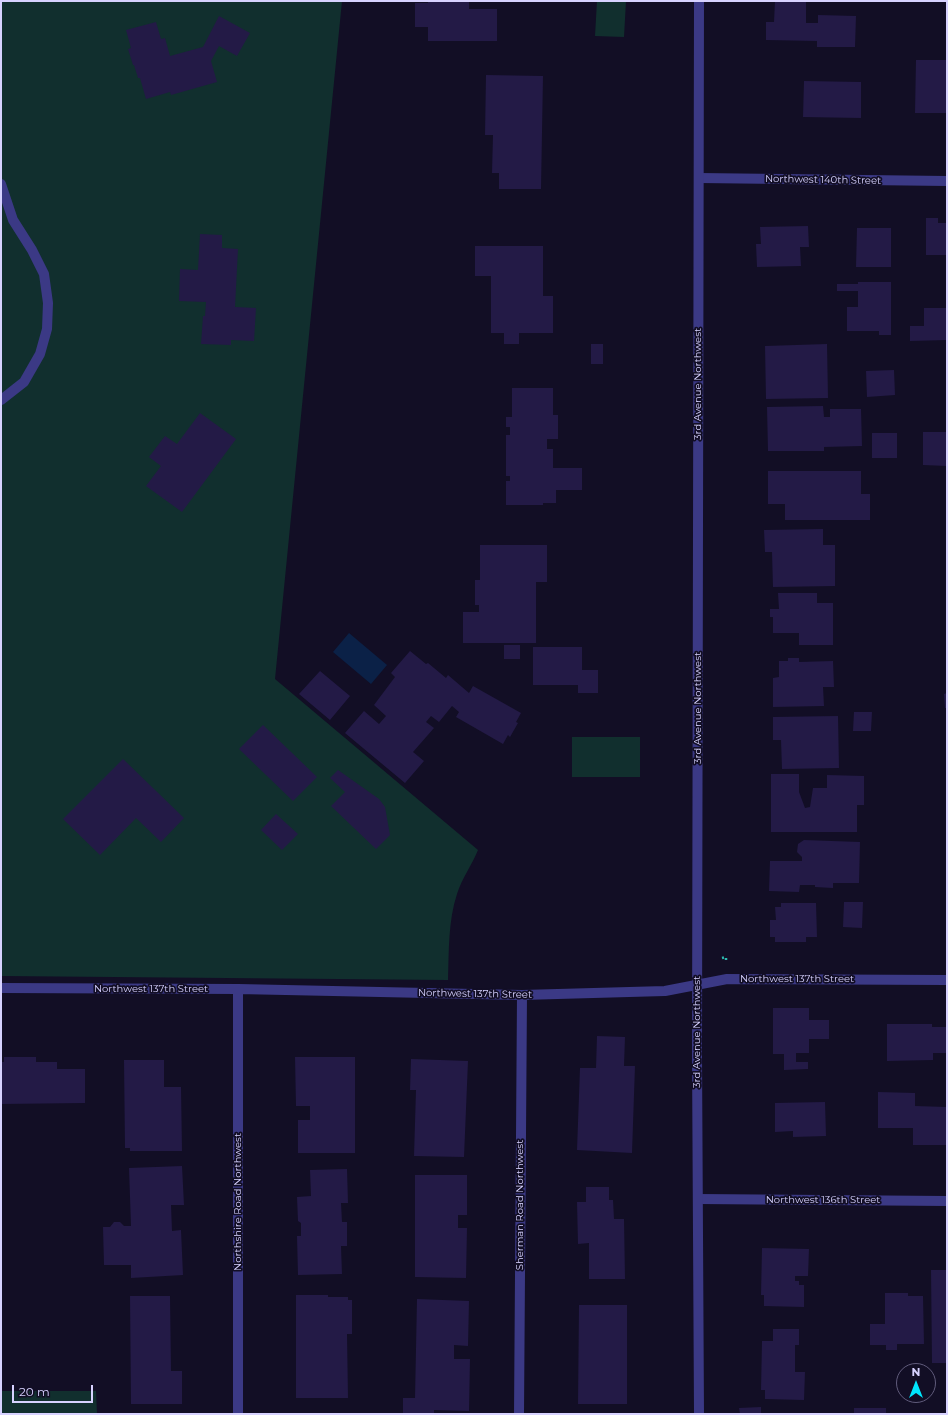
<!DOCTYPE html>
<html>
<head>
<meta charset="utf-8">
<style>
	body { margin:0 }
	#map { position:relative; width:948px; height:1415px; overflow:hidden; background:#120e25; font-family:Montserrat,sans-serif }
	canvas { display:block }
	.frame { position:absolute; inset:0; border:2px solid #d7d2ff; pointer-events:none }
	.north { position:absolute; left:896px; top:1363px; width:40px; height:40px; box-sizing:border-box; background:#120e25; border:1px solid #615c7c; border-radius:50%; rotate:0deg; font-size:11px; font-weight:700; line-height:16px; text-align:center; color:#d7d2ff }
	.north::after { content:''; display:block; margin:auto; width:14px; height:18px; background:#00e5fd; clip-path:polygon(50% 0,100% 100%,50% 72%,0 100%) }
	.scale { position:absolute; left:12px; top:1385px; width:81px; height:18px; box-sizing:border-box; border:2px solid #d7d2ff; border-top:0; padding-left:5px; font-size:12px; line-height:14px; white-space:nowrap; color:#d7d2ff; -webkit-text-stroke:3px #120e25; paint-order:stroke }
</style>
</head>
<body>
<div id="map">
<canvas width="948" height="1415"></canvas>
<div class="frame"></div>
<div class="north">N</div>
<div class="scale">20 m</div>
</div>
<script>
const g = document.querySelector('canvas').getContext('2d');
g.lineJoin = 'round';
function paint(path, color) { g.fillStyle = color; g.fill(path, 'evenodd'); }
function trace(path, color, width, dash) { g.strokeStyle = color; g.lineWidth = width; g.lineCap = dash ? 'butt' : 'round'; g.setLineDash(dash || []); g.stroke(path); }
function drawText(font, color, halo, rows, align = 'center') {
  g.font = font + ' Montserrat,sans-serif'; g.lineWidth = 3.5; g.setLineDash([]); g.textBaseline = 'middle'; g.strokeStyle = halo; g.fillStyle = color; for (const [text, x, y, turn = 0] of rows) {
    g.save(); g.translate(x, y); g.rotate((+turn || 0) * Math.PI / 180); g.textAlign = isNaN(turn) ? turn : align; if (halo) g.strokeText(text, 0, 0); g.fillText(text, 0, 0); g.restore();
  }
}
paint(new Path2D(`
	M1 1H342L275 679 478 850C472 865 462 878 457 894 448 921 449 952 448 980L1 976Z
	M597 1H626L624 37 595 36Z
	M572 737H640V777H572Z
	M1 1391H96L97 1414H1Z`), '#112f2e');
paint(new Path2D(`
	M349 633 387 665 371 684 333 652Z`), '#0b2147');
paint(new Path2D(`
	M428 1H469V9H497V41H428V27H415V3H428Z
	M775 1H806V23H818V15L856 16 855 47H817V41L766 40V22H774Z
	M219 16 250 33 237 56 219 46 211 61 217 82 171 95 170 92 146 99 140 78H138L134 65H133L128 49 131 48 126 30 156 22 161 39 165 38 170 56 203 47Z
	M916 60H947V113H915Z
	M486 75 543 76 541 189H499V173H492L493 135H485Z
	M804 81 861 82V118L803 117Z
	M926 218H938V223H947V255H926Z
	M808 226 809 247H800L801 266 757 267 756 244H761L760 227Z
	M857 228H891V267H856Z
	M200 234 222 235V248L238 249 235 307 256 308 254 341 231 340V345L201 344 203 316H205L206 302 179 301 180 269 198 270Z
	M475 246H543V296H553V333H519V344H504V333H491V276H475Z
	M858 282H891V335H879V331H847V307H858V291H837V284H858Z
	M924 308H947V340L910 341V326H924Z
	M591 344H603V364H591Z
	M827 344 828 398 766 399 765 346Z
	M894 370 895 395 867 397 866 371Z
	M512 388H553V415H558V439H547V449H553V468H582V490H556V503H543V505H506V481H510V476H506V435H510V427H506V417H512Z
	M823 406 824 417H830V409H861L862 446 824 447V451H768L767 407Z
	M200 413 236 439 182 512 146 486 161 466 149 457 165 436 177 444Z
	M923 432H947V466L923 465Z
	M872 433H897V458H872Z
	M768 471H861V494H870V520H785V504H768Z
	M823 529V545H835V586L773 587 772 552H765L764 530Z
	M480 545H547V582H536V643H463V612H479V605H475V580H480Z
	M778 593H817V603H833V645H799V633H773V617H770V609H779Z
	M504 645H520V659H504Z
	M533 647H582V670H598V693H578V685H533Z
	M410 651 426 664 428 663 446 678 448 675 469 693 473 686 521 713 516 722 518 723 510 737 508 735 503 744 456 717 459 712 452 706 439 722 431 716 426 722 434 728 413 752 424 761 405 783 345 733 364 711 379 724 386 716 374 705 395 677 391 673Z
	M788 658H799V662L833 661 834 687H823L824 706 773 707V678L779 677V661H788Z
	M320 671 350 696 330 720 299 694Z
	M947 693V708H945L944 694Z
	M854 712H872L871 731H853Z
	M838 716 839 768 782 769 781 740H773V717Z
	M263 725 317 777 293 801 239 749Z
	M123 759 184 818 161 842 136 818 100 855 63 819Z
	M338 770 379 799 385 807 390 835 376 849 331 806 345 792 330 778Z
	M771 774H799V792L805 808 810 807 813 788H827V775L864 776V805H857V832H771Z
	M276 814 298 834 282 850 261 830Z
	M804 840 860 842 859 883H833V888L815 887V885H800L799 892 769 891 770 861H802V857L797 852 798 844Z
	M844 902H863L862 928 843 927Z
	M781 903H816L817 937H806V942H775V937H770V920H776L775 907H781Z
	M773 1008H809V1020H829V1039H809V1053H796V1062H808V1069L784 1070V1054H773Z
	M887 1024H932V1027H947V1053H933V1060L887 1061Z
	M597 1036 625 1037 624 1066H635L632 1153 577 1150 580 1068H596Z
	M4 1057H36V1062H57V1069H85V1103L1 1104V1062H4Z
	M295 1057H355V1153H298V1120H310V1106H296Z
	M411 1059 468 1061 464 1157 414 1156 416 1090H410Z
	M124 1060H164V1087H181L182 1151H130V1148H125Z
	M878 1092 915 1093V1106L947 1107V1145H913V1128H878Z
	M825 1102 826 1136 793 1137V1131L775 1132V1103Z
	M182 1166 184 1205H171L172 1231 181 1230 183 1275 131 1278V1265H104L103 1227H110L114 1222H120L124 1226H131L129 1168Z
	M347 1169 348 1203H341L342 1222H347V1246H341L342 1274 298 1275 297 1236H301V1223L298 1221 297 1197 311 1196 310 1170Z
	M415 1175H467V1215H458V1228H467L466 1278 415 1277Z
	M586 1187H609V1200H613L614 1219H624L625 1279H589V1243L578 1244 577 1202H586Z
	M762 1248 809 1249 808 1276H795V1281H799V1285H804V1307L764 1306V1295H761Z
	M931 1270H947V1363H932Z
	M885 1293H908V1296H923L924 1344H897V1350H886V1345H870V1324H885Z
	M296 1295H328V1297H348V1300H352V1334H347L348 1398H296Z
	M130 1296H170L171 1371H182V1404H131Z
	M417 1299 469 1301 468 1346 454 1345V1359H470L469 1411 434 1410V1414H403V1398H415Z
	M579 1305H627V1404H578Z
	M773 1329H799V1345H795V1372H805L804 1400 765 1399V1390H761L762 1341H773Z
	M761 1407V1414H740L739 1408Z
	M854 1408H886V1414H854Z`), '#231a46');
trace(new Path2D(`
	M722 958 726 957V961`), '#2db8af', 2.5, [2, 3]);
trace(new Path2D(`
	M699 178 947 181
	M1 184 13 220 32 250 44 274 48 303 47 329 40 354 24 382 1 400
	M1 988 238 989 522 995 665 991 727 979 947 980
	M238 989V1414
	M698 1199 947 1201
	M519 1414 522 995`), '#3b3985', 10);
trace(new Path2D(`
	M699 1414 697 1055 699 1`), '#3b3985', 10);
drawText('10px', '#d7d2ff', '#120e25', [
	["Northwest 140th Street",823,180,1],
	["3rd Avenue Northwest",698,384,-90],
	["3rd Avenue Northwest",698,708,-90],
	["Northwest 137th Street",797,979],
	["Northwest 137th Street",151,989],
	["Northwest 137th Street",475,994,1],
	["3rd Avenue Northwest",697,1032,-90],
	["Northwest 136th Street",823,1200],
	["Northshire Road Northwest",238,1202,-90],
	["Sherman Road Northwest",520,1205,-90]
]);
</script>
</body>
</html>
